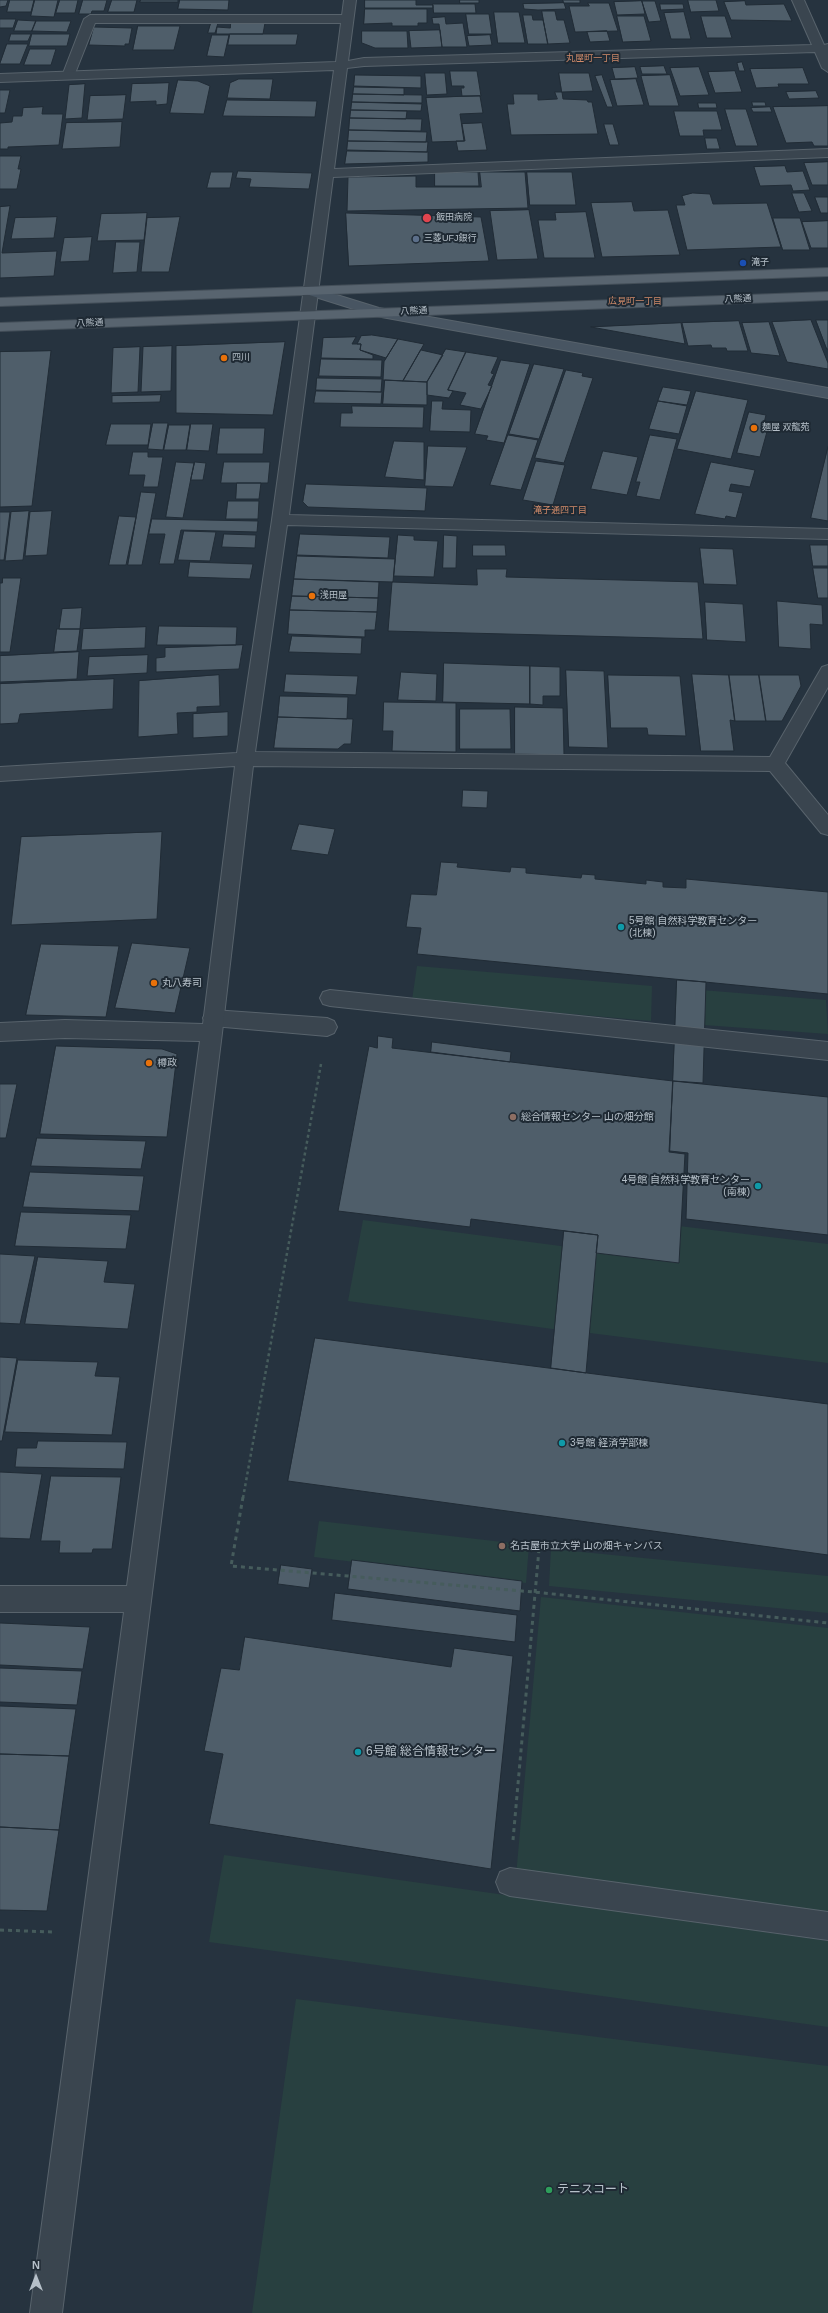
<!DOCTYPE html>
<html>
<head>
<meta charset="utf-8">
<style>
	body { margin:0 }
	#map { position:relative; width:828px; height:2313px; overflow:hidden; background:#26333f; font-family:Helvetica,sans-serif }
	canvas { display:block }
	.north { position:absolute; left:16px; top:2257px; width:40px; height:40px; -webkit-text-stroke:3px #1f2a34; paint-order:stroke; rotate:0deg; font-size:11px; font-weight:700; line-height:16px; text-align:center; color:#b6c0c9 }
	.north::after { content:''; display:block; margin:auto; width:14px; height:18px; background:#b6c0c9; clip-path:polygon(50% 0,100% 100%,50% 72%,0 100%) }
</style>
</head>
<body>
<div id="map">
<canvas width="828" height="2313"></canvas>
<div class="north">N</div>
</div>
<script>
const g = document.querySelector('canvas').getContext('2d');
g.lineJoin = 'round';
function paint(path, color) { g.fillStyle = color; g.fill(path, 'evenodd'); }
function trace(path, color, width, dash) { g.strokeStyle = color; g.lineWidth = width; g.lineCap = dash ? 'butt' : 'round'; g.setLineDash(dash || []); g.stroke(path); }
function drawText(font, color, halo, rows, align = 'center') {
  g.font = font + ' Helvetica,"Noto Sans JP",sans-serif'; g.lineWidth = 4; g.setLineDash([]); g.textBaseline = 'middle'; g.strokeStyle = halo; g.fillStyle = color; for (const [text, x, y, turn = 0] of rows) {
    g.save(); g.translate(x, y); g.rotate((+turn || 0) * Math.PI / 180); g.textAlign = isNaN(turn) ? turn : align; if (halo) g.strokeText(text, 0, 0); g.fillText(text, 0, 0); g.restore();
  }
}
paint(new Path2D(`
	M417 966 652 986 651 1021 412 1000Z
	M676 988 826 1000 828 1034 676 1023Z
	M363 1220 568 1247 560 1330 348 1301Z
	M679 1226 828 1244V1363L582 1332 589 1249Z
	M319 1521 529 1545 526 1583 314 1557Z
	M551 1549 828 1576V1613L549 1586Z
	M541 1597 828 1628V1918L516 1876Z
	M224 1855 828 1941V2027L209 1942Z
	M296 1999 828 2066V2313H252Z`), '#284040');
const building = new Path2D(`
	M0 0H8L6 6 0 7Z
	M10 0H34L31 12H7Z
	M35 0H58L54 17 31 16Z
	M60 0H78L75 13H56Z
	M83 0H107L104 11H92L91 14H79Z
	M112 0H137L134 12H108Z
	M141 0H178V2H140Z
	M180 0H229L228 10 178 9Z
	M365 0H416V5H433V8H365Z
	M460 0H479V3H460Z
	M563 0H580V3H564Z
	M688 0H716L719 11 691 12Z
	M642 1 645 14 617 15 614 2Z
	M642 1H655L661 21 649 22Z
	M745 1 746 5 784 4 792 21 731 20 724 2Z
	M564 3 566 9 538 10 524 9 523 4Z
	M588 3H609L618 31 575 32 569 6H589Z
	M433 4H475L476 13H434Z
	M660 4H683L684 9 661 10Z
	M365 9H427V23H418V26H392V23L364 24Z
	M542 11H555L557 20H564L570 43 548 44Z
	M494 12H519L525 43H498Z
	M684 12 691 39H671L664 13Z
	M466 14H489L492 34H469Z
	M523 15H532L533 20H543L548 44H528Z
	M617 16H644L651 41 623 42Z
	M701 16H725L732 38H707Z
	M445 17 446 24 463 23 467 47H442L439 24H433L432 18Z
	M0 19H16L13 28H0Z
	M18 20 36 21 32 31H14Z
	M36 21H71L67 32 32 31Z
	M211 23H218L215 33H208Z
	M231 23H265L263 34H216L217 27 230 28Z
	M138 26H180L174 50H133Z
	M94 27 132 28 129 44H125V46L89 45Z
	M440 30 442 47 411 48 409 31Z
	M362 31H407L408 48H375L362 43Z
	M607 31 610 41 590 42 587 32Z
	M11 34H31L28 41H9Z
	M32 34H70L67 46H29Z
	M230 34H298L296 45H228Z
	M212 35H229L224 57 207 56Z
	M490 35 492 45 469 46 467 36Z
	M7 44H28L20 64H0Z
	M30 49H56L51 65H24Z
	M742 62 745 71H739L737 63Z
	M664 66 667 74H642L640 67Z
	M635 67 638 78 615 79 612 68Z
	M699 67 709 95 680 96 670 68Z
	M803 68 809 84H778L779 87 756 88 750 69Z
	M450 71H477L481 96H462L461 88H464V86H452Z
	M735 71 742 92 715 93 708 72Z
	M425 73H445L447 94 427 95Z
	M559 73H589L593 91 562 92Z
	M355 75 421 76V88L354 86Z
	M602 75 613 107H607L595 76Z
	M670 75 679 106H649L641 76Z
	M239 79H273L270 99 227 98 230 83Z
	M636 79 644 105 617 106 610 80Z
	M178 80 198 81 210 86 204 114 170 113Z
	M169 83 167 104 156 105V101L130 102 132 84Z
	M85 84 82 118 65 119 69 85Z
	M354 87 404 88V95L353 94Z
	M0 90H10L5 113H0Z
	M816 91 819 98 789 99 786 92Z
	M555 92H562L563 99 587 100 588 102H592L598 134 511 135 507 104H514L513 94H538V100L557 99Z
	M353 94 422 95V103L352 102Z
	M126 95 123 119 87 120 90 96Z
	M480 96 483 113 460 114 464 141 432 142 426 98Z
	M227 100 317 101 315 117 223 116Z
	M352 102 422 104 421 111 351 110Z
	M752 102H765L766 106H753Z
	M698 103H716L717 108H699Z
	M828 106V146H814L812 142 786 143 773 107Z
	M43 107 42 114H63L59 145 8 147V149H0V123L12 122 13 116H22L23 108Z
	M770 107 772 112H753L751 108Z
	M725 109H746L758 146H736Z
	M351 110 407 111 406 119 350 118Z
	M674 111H717L722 130H703L704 136H680Z
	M350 118 422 119 421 131 349 130Z
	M122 122 120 147 62 149 66 123Z
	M482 123 487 150 458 151 456 141H465L462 124Z
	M604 124H613L619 145H610Z
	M349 130 427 132 426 142 348 141Z
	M705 138H717L720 149H707Z
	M348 141 428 142 427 152 347 150Z
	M347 151 428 152V162L345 164Z
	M0 156H21L18 169H21L17 189H0Z
	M828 162V185H812L804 163Z
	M785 166 787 172 803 171 810 190 793 191 791 185 760 186 754 167Z
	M238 171 312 173 309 189 249 187 251 179 236 178Z
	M211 172H233L230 188H207Z
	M435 172H478L479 186H435Z
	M480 172H525L528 208 347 211 348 177 416 176V187H481Z
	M527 172H572L576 205H530Z
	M693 193 710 194 713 204 767 203 781 247 687 250 676 205H685L682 196Z
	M792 193H804L812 211 799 212Z
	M815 197H828V213H821Z
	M632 202 634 211 668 210 680 255 602 257 591 203Z
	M10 206 2 253 57 251 54 276 0 278V207Z
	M529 210 538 259 497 260 490 211Z
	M586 212 595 258H544L538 220H556L555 213Z
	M147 213 144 240 97 241 101 214Z
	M346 213 481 217 489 261 349 266Z
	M57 217 54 238 11 239 15 218Z
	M180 217 169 272H141L147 218Z
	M773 218H800L810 250H783Z
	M828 221V248H811L802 222Z
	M92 237 89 261 60 262 64 238Z
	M116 242H140L137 272 113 273Z
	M811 320 828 363V369L787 362 772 322Z
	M816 320H828V349H827Z
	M739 321 748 351H727L726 348H712L711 345 688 346 682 323Z
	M769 322 780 356 751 353 742 323Z
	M681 323 685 344 591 327Z
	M372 335 398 339 386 358 360 350 361 344H357L361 336Z
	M356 337 352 344H361L360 350 373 355V359L321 358 323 338Z
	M398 339 424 344 403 381 383 380 384 362Z
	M285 342 273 415 176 413V346Z
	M172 346 171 391 141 392 143 347Z
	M140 347 138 392 111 393 113 348Z
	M446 349 466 352 448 390 453 391 449 398 427 395V382Z
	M421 350 443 355 427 382 403 381Z
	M51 351 32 506 0 507V352Z
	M466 352 498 357 491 373 494 374 488 385 492 386 481 409 460 405 466 393 448 390Z
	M321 359 382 360 381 377 319 376Z
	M501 360 530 364 504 443 486 440 488 436 475 434Z
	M534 364 564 369 539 439 509 434Z
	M566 370 583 373 582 376 593 378 564 463 535 458Z
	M317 378 382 379 381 392 316 390Z
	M385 380 427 382V405L383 404Z
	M663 387 691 391 687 405 658 401Z
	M316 391 382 392 381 404 314 403Z
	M696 391 748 400 731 459 677 449Z
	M161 395 160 402 112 403V396Z
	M432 401H443L442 409 471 410 470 432 430 431Z
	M658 401 687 406 679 434 649 429Z
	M352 406 424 407 423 428 340 427 341 413H352Z
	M749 412 766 415 763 427 768 428 760 457 737 453Z
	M153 423H168L163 450 148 449Z
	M111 424H151L148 445H106Z
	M191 424H213L209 451 187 450Z
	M169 425H190L186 450H164Z
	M220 428H265L263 454H217Z
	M508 435 538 440 521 490 490 485Z
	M650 435 677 439 660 500 636 496 640 482H636Z
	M394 441 424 442V480L385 477Z
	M428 446 467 447 453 487 425 486Z
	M828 447V521L811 518Z
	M603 451 638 457 627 495 591 489Z
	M133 452H148V457H163L158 487H143L145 475H129Z
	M536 461 565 465 553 505 523 500Z
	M176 462 194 463 183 518 166 517Z
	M195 462 206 463 203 480H191Z
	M224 462H270L268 483H221Z
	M711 462 755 470 750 487 731 484 729 491 743 493 736 518 726 516 725 519 695 514Z
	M237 483H261L259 499H236Z
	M306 484 427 488 425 511 308 507 303 502Z
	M141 492 156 493 142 565H128Z
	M228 501H259L258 519H226Z
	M29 511 23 560 5 561 11 512Z
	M52 511 47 555 25 556 30 512Z
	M0 512H10L4 560H0Z
	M119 516 136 517 126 565H109Z
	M152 519 258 521 257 532 181 530 174 564H159L165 534H149Z
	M184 531 216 532 210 561 178 560Z
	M224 534 256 535 255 548 222 547Z
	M300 534 390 537 388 558 297 555Z
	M398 535 414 536V540L438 541 434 577 394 576Z
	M444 535 457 536 456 568H443Z
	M473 545H505L506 556H473Z
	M810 545H828V566H813Z
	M700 548 733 549 737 585 704 584Z
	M297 556 395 559 393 582 294 579Z
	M190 562 253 564 250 579 188 577Z
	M813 568H828V598H818Z
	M477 569H507L506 577 698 582 703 639 388 631 392 582 477 585Z
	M3 578H21L10 652H0V583H2Z
	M294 579 379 582 378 598 292 596Z
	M292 596 378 598 377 612 290 610Z
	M777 601 822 605 823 625 810 624 811 649 779 647Z
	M705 602 743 604 746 642 707 640Z
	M82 608 80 629H59L62 609Z
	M290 610 377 612 375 630H365V637L288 634Z
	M159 626 237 627 236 645H157Z
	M146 627 145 648 81 650 83 629Z
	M57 629H80L77 651 54 652Z
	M292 636 362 638 361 654 289 652Z
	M243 645 239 669 156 672V658L165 657V648Z
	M79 652 77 679 0 682V656Z
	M148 655 147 673 87 676 89 657Z
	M444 663 530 666V704L443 702Z
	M530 666 560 667V696H543V705L530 704Z
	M566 670 604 671 608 748 569 747Z
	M401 672 437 674 436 701 398 700Z
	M286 674 358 676 356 695 284 692Z
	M692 674 729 675 735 721 730 720 734 751H701Z
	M219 675 220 706 197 707V712L177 713 178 734 138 737 139 681Z
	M608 675 680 676 686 736 648 735 647 728H611Z
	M729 675H759L766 721H735Z
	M759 675H799L801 686 782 721H766Z
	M114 679 113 709 20 714 18 723 0 724V684Z
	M280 696 348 697 347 719 278 717Z
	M384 702 456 703V752L392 751 393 731H383Z
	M515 707 563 708 564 755 515 754Z
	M460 709H510L511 749H460Z
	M228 712V736L193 738V714Z
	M278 717 353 719 351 744H344L338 749 274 748Z
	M463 790 488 791 487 808 462 807Z
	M299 824 335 829 328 855 291 850Z
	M162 832 157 919 11 925 21 837Z
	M441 862 458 863 457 867 510 872 511 867 526 868V873L581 878 582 874 595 875V879L646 884V880L663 882V887L686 888V879L828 892V994L417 954 421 928 406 927 411 894 436 895Z
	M132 943 190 948 175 1013 115 1008Z
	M41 944 119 946 106 1017 26 1015Z
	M677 980 706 982 703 1083 673 1081Z
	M378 1036 393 1038 392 1048 673 1081 669 1152 685 1154 679 1263 596 1253 598 1235 471 1219 470 1227 338 1211 369 1046 377 1048Z
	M432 1042 511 1052 510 1062 431 1052Z
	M56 1046 162 1049 177 1054 167 1137 40 1134Z
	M673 1081 828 1097V1235L686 1219 688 1153 670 1151Z
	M0 1084H17L6 1138H0Z
	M37 1138 146 1141 141 1169 31 1166Z
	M30 1172 144 1176 139 1211 23 1207Z
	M21 1212 131 1215 126 1249 15 1246Z
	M564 1231 598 1235 586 1373 551 1368Z
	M0 1254 35 1256 20 1324 0 1323Z
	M38 1257 108 1261 104 1282 135 1284 128 1329 25 1324Z
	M315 1338 828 1404V1555L288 1481Z
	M0 1357 17 1358 2 1441H0Z
	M18 1360 98 1362 95 1376 120 1377 112 1435 5 1432Z
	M38 1441 127 1442 124 1469 15 1467 17 1448H36Z
	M0 1472 42 1474 30 1539 0 1538Z
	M51 1476 121 1477 112 1549H93L92 1553H59L60 1541H41Z
	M352 1560 522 1581 520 1611 348 1589Z
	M281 1565 312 1569 309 1588 278 1584Z
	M335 1593 517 1615 515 1642 332 1620Z
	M0 1623 90 1627 83 1669 0 1665Z
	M245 1637 451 1667 454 1648 513 1656 491 1869 209 1824 223 1754 204 1751 221 1668 239 1670Z
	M0 1668 82 1671 77 1705 0 1702Z
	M0 1706 76 1709 69 1756 0 1754Z
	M0 1754 69 1756 59 1830 0 1827Z
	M0 1827 59 1830 47 1911 0 1910Z`);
paint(building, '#4f5e6a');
trace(building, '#212c36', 1);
const lane = new Path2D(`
	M90 15H347L353 19 347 23H95L74 76 72 79H64L62 76 84 19Z
	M330 990 828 1042V1060L330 1006 323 1004 320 998 323 992Z
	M213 1010 327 1018 334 1021 337 1027 334 1033 327 1036 213 1026 206 1024 203 1018 206 1012Z
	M510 1868 828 1912V1940L510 1896 500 1892 496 1882 500 1872Z`);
const street = new Path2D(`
	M344 0H356L348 61 364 58 812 45 792 0H804L824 45 828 44V72L822 68 815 52 364 66 347 68 334 169 828 149V157L333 177 289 515 828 529V539L287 525 255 752 770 757 822 667 828 665V687L785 763 828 815V835L821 833 770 771 253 766 222 1033 62 2313H30L124 1612H0V1586H127L200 1041 65 1038 0 1041V1023L65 1020 203 1024 235 766 0 781V767L237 753 272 520 334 70 0 82V74L336 62Z`);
const secondary = new Path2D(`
	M311 287 379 308 828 388V398L376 316 306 294 304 291Z`);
const primary = new Path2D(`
	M828 268V276L0 306V298Z
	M828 292V300L0 331V323Z`);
trace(lane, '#58636c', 2);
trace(street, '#58636c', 2);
trace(secondary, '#58636c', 2);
trace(primary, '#434e58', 2);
trace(new Path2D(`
	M243 1498 321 1064`), '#465c5c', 2.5, [3, 3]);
trace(new Path2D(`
	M243 1497 231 1566 534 1592 828 1623
	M513 1840 540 1538
	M0 1930 52 1932`), '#465c5c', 3, [4, 4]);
paint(lane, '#3a454f');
paint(street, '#3a454f');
paint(secondary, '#485562');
paint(primary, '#58646f');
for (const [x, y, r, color] of [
	[427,218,5,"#e0444e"],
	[416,239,4,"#5c6f8a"],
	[743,263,4,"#1a4fb4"],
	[224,358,4,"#e8710a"],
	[754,428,4,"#e8710a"],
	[312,596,4,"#e8710a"],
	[621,927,4,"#0f9aa8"],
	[154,983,4,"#e8710a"],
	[149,1063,4,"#e8710a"],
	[513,1117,4,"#8d6e63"],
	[758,1186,4,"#0f9aa8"],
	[562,1443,4,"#0f9aa8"],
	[502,1546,4,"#8d6e63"],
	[358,1752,4,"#0f9aa8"],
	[549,2190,4,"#2e9e5b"]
]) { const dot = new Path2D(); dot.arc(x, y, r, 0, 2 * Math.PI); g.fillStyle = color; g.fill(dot); trace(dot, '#1f2a34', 1.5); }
drawText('9px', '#d18b6a', '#1f2a34', [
	["丸屋町一丁目",593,59],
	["広見町一丁目",635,302],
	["滝子通四丁目",560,511]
]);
drawText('9px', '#b6c0c9', '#1f2a34', [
	["飯田病院",436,218],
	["三菱UFJ銀行",424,239],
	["滝子",751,263],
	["四川",232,358],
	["麺屋 双龍苑",762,428],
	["浅田屋",320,596]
], 'left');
drawText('9px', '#b6c0c9', '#1f2a34', [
	["八熊通",738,299,-2],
	["八熊通",414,311,-2],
	["八熊通",90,323,-2]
]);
drawText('10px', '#b6c0c9', '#1f2a34', [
	["5号館 自然科学教育センター",629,921],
	["(北棟)",629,933],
	["丸八寿司",162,983],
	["樽政",157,1063],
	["総合情報センター 山の畑分館",521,1117],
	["4号館 自然科学教育センター",750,1180,"right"],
	["(南棟)",750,1192,"right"],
	["3号館 経済学部棟",570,1443],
	["名古屋市立大学 山の畑キャンパス",510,1546]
], 'left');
drawText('12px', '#b6c0c9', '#1f2a34', [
	["6号館 総合情報センター",366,1752],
	["テニスコート",557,2190]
], 'left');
</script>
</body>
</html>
